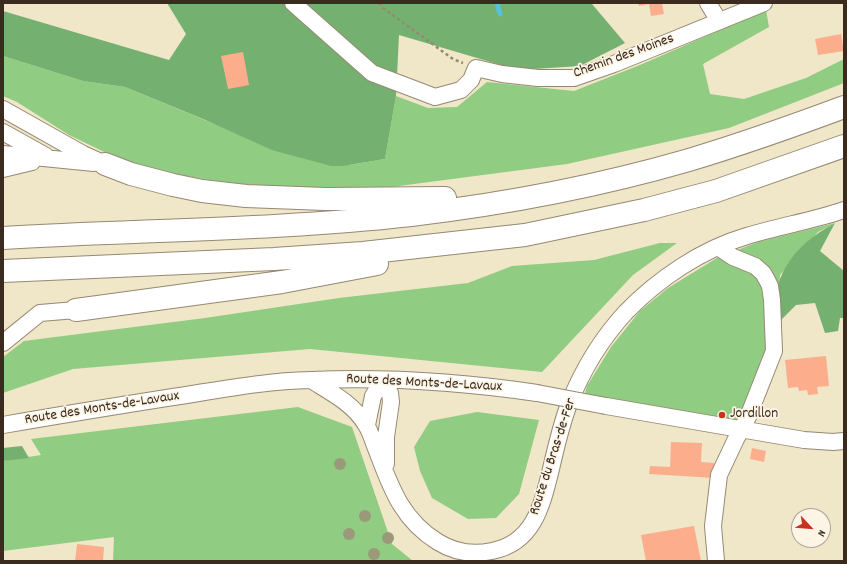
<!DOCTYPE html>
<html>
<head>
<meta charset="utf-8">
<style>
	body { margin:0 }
	#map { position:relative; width:847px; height:564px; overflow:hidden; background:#f0e6c8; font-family:Dekko,sans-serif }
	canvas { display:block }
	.frame { position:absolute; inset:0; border:4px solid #3b2a1e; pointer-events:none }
	.north { position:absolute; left:791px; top:508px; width:40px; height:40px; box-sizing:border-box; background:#fcf5e5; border:1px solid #afa495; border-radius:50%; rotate:116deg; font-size:11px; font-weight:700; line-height:16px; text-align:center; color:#3b2a1e }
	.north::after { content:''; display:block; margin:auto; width:14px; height:18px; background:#c8321e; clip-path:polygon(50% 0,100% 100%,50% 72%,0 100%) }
</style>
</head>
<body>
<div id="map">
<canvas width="847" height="564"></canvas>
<div class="frame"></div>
<div class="north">N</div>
</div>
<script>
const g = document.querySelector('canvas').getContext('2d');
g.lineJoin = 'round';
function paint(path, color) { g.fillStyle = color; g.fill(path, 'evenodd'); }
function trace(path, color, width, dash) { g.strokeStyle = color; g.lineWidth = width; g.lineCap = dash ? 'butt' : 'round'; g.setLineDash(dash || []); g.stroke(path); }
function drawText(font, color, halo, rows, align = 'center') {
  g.font = font + ' Dekko,sans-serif'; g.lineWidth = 3.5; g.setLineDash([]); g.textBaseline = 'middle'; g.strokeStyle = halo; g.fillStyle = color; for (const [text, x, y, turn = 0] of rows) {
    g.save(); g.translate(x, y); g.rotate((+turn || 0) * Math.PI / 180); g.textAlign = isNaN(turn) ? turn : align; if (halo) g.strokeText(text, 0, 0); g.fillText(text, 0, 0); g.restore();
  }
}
paint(new Path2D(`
	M766 10 769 27 703 64 710 94 744 99 806 78 844 59V83L729 128 567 164 391 187H288L228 183 180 175 123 161 69 135 17 102 3 96V56L83 81 125 87 224 128 321 163C342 169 363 162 385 159L396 96 428 108 457 107 487 82 574 91 640 65Z
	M835 223 818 232 780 275 774 351 741 430 583 401 587 386 611 347 640 311 668 288 717 258 758 242Z
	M660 243H677L633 275 542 372 310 349 73 369 3 393V357L24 341 205 318 339 298 468 283 512 266 594 260Z
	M298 407 352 427 392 544 413 561H113L114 537 3 551V461L41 455 31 439Z
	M477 412 539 420 519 494 496 518 468 519 432 498 420 471 414 447 430 421Z`), '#90cc81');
paint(new Path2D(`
	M167 3H592V4L625 43 580 66 518 70 399 35 396 96 385 159 343 166H331L272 150 203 119 125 87 83 81 3 56V11L169 60 186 34Z
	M835 223 820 251 844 271V318H840L838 331 825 333 815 303 796 305 773 328C771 277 791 247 835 223Z
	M22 446 29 458 3 461V448Z`), '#74b06f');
trace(new Path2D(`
	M497 3 500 14`), '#5abfd8', 5);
paint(new Path2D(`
	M638 3H662L664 14 651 16 649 4 639 6Z
	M841 34 844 51 818 55 815 39Z
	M243 52 249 85 228 89 221 56Z
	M826 356 829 386 817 387 818 394 808 395 807 390 799 391 798 387 788 388 785 360Z
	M671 442 702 443 701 462 714 463V478L649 474 650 466 670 467Z
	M752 448 766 451 764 462 750 459Z
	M694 526 701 561H646L641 535Z
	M77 544 104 547 103 561H75Z`), '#fcae8c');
const minor = new Path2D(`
	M293 3 372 73 435 97 461 90 471 80 476 68 502 74 538 78H574L614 64 764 3
	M708 3 719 21
	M3 109 83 154 105 164
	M3 132 46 156
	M3 154 94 163
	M3 169 32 162
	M3 343 40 313 76 310
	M311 380C330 392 354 404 366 425 371 432 373 442 377 451 391 488 402 520 438 542 454 552 473 555 492 551 534 543 542 505 551 469 556 447 561 425 569 404 582 371 602 338 626 312 658 279 702 249 747 236 779 226 812 221 844 210
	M383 380 390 393 391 402 386 437V464
	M606 406 804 440 833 442 844 441
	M3 425C60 415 116 406 173 397 219 390 264 381 311 380 386 377 463 382 537 393
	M367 425 373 396 383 380
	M716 561 713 526 719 475 736 439 748 417 774 351 772 300 770 286 767 280 763 273 755 266 733 257 718 247`);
const highway = new Path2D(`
	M105 164 131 174 173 185 202 191 246 196 325 199 445 198
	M3 238C139 230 276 230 411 215 505 204 599 186 689 160 742 144 793 126 844 107
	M3 271 274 259 363 253 525 235 644 210 716 191 844 146
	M76 310 282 282 377 264`);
trace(minor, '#968873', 18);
trace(highway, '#968873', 24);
trace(new Path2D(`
	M379 3 383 8 453 59 463 63`), '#968873', 2.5, [3, 3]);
trace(minor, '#fff', 16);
trace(highway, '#fff', 22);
const minorBridge = new Path2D(`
	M537 393 606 406`);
trace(minorBridge, '#968873', 18, []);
trace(minorBridge, '#fff', 16);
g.fillStyle = '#9a9a7b';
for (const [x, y] of [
	[340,464],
	[365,516],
	[349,534],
	[388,538],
	[374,554]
]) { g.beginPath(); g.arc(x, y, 6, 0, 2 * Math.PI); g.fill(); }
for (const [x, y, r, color] of [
	[722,415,4,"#c8321e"]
]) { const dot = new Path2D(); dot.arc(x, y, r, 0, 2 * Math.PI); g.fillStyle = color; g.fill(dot); trace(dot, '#fcf5e5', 1.5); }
drawText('15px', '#3b2a1e', '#fcf5e5', [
	["Chemin des Moines",624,57,-20],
	["Route des Monts-de-Lavaux",424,384,3],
	["Route des Monts-de-Lavaux",102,409,-9],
	["Route du Bras-de-Fer",554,457,-72]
]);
drawText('15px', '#3b2a1e', '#fcf5e5', [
	["Jordillon",730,415]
], 'left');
</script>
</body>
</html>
